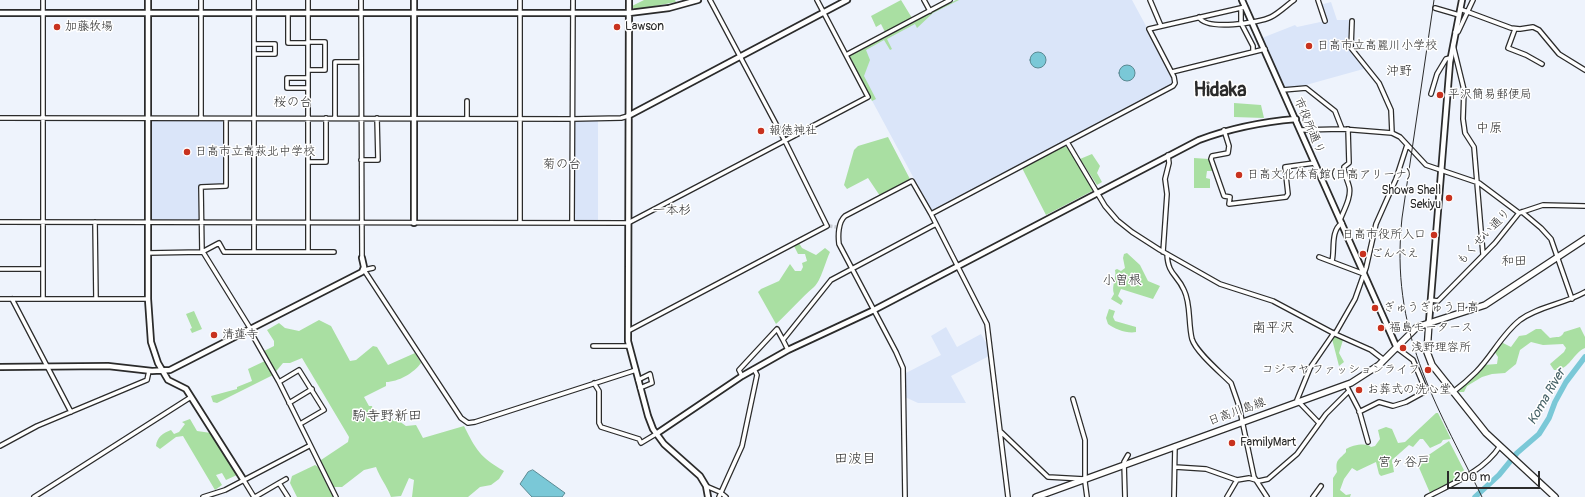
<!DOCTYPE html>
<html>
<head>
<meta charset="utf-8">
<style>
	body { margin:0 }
	#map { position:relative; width:1585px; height:497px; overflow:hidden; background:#eef3fc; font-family:Pangolin,sans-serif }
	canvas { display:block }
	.scale { position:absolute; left:1447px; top:471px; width:93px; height:18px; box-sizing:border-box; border:2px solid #2b2b2b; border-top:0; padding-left:5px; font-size:12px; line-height:14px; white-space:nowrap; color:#2b2b2b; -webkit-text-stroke:3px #fff; paint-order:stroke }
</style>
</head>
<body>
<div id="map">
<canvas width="1585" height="497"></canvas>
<div class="scale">200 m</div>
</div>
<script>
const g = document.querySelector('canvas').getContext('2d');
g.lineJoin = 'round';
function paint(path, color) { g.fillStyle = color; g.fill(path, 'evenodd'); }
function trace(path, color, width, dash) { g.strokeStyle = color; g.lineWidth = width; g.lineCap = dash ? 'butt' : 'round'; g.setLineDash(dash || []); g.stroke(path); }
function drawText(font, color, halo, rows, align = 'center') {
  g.font = font + ' Pangolin,"Klee One",sans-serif'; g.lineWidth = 3; g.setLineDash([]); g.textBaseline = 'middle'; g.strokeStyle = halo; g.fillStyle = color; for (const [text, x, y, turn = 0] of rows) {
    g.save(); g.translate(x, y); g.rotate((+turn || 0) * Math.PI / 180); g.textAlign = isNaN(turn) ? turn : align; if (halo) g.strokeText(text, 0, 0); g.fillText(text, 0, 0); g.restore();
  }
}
paint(new Path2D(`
	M955 0H1132L1173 76 1172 85 932 212 848 56 849 54Z
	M1331 2 1337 20H1351L1350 48 1367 68 1306 85 1285 88 1262 38 1295 25 1297 27 1325 21 1320 5Z
	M149 120H226L225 185H200L201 221H150Z
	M574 121H598V221H574Z
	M946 327 957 347 981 334 988 346 989 356 951 376 966 403H918L905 397 904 374 941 355 931 336Z`), '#dae5f9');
paint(new Path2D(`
	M644 0H675L676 2 639 9H634L632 6Z
	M901 0 912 18 885 32 881 24 876 27 871 16Z
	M956 0H959L933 13 917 28 915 24 887 39 892 49 890 50 884 40 866 50 870 60 864 76 876 99 872 101 849 55Z
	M1234 103 1261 105 1264 118 1234 117Z
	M888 137 911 181 880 196 868 178 847 189 844 185 854 150 858 146Z
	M1063 146 1068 147 1094 190 1046 215 1022 168Z
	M1092 154 1100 166 1097 173 1102 182 1097 185 1080 159Z
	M1194 158 1209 159 1214 171H1207L1206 178 1210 179V188H1194Z
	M799 243 802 248 816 255 825 248 830 252C826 260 821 281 814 287 801 298 789 312 776 324L758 292 761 289 779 281 790 264 795 271H801L803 267 802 263 807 261 805 254H798L794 246Z
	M1127 253 1140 265 1148 281 1160 286 1153 299 1121 289 1118 296 1123 301 1121 305 1111 299 1114 294C1111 286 1117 278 1115 270L1117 269 1121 271 1125 268 1123 258 1124 254Z
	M1109 309 1115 311 1113 317 1115 321 1136 327V332C1128 334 1114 329 1108 324L1106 318Z
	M194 311 202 329 192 333 190 329 192 328 186 314Z
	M319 320 331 326 350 361 356 360 373 346 377 347 388 365 415 353 421 363C414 373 398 382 386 382V386L364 397 369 406H372L375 421 381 422 392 418 393 421H399L406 426 416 425 423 438 464 426C476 450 480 457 504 471L499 479 491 485 480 487 468 497H412L414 480 409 478 401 496 391 497C387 486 380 478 376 467L364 470 342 487H333L320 463 321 460 348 442 349 437 302 358 290 363H283L273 375 217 403 213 402 211 396 237 389V387L252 381 248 369 267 360 264 351 274 346V341L267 330 279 323 285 328 299 331Z
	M1580 327 1585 337V348C1573 353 1569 371 1554 370L1550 364 1564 352 1566 348 1563 344 1543 345 1531 342 1520 350 1516 364 1505 373 1492 374 1482 377 1467 386 1464 392H1458L1481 369 1483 365 1497 364 1498 357 1494 351 1501 342 1511 347 1519 336 1526 335 1536 329H1541L1550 338C1557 336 1561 339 1564 332Z
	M1334 335 1343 340 1339 353 1344 362 1339 366 1332 339Z
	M1436 413H1438L1451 439 1443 440 1441 443 1430 448 1423 439H1420L1413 447 1409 445 1392 460 1394 472 1381 476 1379 474 1376 462 1357 471 1352 468 1344 479 1340 490 1346 495 1351 494 1350 497H1333V478L1337 472C1335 459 1339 460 1346 452V449C1352 445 1367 442 1371 447L1375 446 1380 439 1378 430 1386 427 1392 429 1398 443 1405 442Z
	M190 419 197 431 211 433 237 475 226 480 222 473 216 475 222 485 215 490 183 436 176 437 160 449 156 446C157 437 163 433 171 430L174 434 179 432 185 424 182 422Z
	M1449 441 1466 474 1430 493 1417 463Z
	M315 465 318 467 333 497H297L290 483 292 476Z`), '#a9dfa2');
const water = new Path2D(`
	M1030 60a8 8 0 1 1 16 0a8 8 0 1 1-16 0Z
	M1119 73a8 8 0 1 1 16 0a8 8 0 1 1-16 0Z
	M533 470 565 493 562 497H532L520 484 528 472Z`);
paint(water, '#7ac8d7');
trace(water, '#5a8992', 1);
trace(new Path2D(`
	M1475 497 1499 475 1517 453 1539 434 1549 418 1555 402 1566 382 1585 357`), '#7ac8d7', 5.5);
trace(new Path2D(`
	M829 226 836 227`), '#c7cbd2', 3.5, [3.5, 2]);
const minor = new Path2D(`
	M43 0V299
	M308 0V252
	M361 0 362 258
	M710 0 785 141 827 226
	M924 0 930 11
	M1150 0 1161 26
	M1318 0 1325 21
	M1241 8V23L1253 46V52
	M1435 8 1459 15
	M1460 9 1511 28 1520 29 1533 27 1539 30 1559 54 1585 70
	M288 13V43H308
	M1199 17C1206 31 1259 23 1271 17 1279 13 1287 5 1294 0
	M1352 21 1351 48 1379 83 1391 110 1392 133
	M1515 29 1508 48 1526 55 1542 64
	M1455 32H1458L1473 0
	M1453 45 1464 90 1463 119 1465 133 1474 147 1483 254
	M254 54H275V44H254
	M846 55 950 0
	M308 70H325V42H308
	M1172 72 1265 49
	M307 88H287V78H307
	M1283 90 1306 88 1335 111 1342 129
	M1431 94 1437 74 1446 59 1450 58
	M0 118 573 119 621 118 628 116
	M201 118V0
	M335 118V62H360
	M467 118V101
	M1224 130 1229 146 1228 153 1212 156 1211 159 1224 196 1230 197 1229 204 1286 197 1288 194 1285 167 1314 163
	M1300 130 1342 129 1392 133 1400 137 1426 165 1479 183 1519 213
	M1067 142 1105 206 1117 220 1132 232 1160 250 1220 284 1273 301 1335 334 1371 350 1384 360
	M361 160H378L377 118
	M308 162H326V118
	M1522 212 1541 228 1551 239 1572 299
	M1340 220C1344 210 1352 196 1349 186 1347 179 1344 174 1344 167L1349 163 1348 129
	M0 222 628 223 868 97 817 0
	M95 222 96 299
	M520 222V0
	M572 222 573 0
	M204 251 219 243 224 252H334
	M203 252 250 328
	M254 252V0
	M1163 252 1167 194 1165 179 1169 163 1168 155
	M148 253 202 252 201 187 226 186V119
	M1167 254C1168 275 1177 274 1184 290 1191 304 1188 323 1192 339 1196 352 1220 372 1231 383L1239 406 1254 477 1267 497
	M1319 257 1364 274
	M1332 261C1335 250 1330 231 1342 223
	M373 268 364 270 461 418 468 423 475 422 636 370
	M0 269H43
	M0 299H148
	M12 299 71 412
	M1431 300 1438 301 1495 243 1519 213 1543 205 1585 206
	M249 329 279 382 336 497
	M628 331 827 226
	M1335 334 1355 299 1366 268 1376 224 1396 179 1407 145
	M593 346H629
	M788 350 783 340 831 280 936 224
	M742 376 739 370 777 329 783 340
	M638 380 650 374 652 383 640 388
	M279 382 299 370 324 410 300 424
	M594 383 599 391V423L601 427 639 439 641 443 656 434
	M1346 385 1359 410 1368 442
	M1453 392C1461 386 1469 379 1476 372 1492 356 1502 334 1520 320 1539 306 1564 304 1585 292
	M1073 399 1085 440V482L1087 497
	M289 403 312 389
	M1359 412 1379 402 1393 406 1406 402 1426 391 1413 360 1397 348
	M1319 423 1297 400 1310 368 1334 333
	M1000 431 1048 477 1084 479
	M0 446 37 426 147 380 149 371
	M1175 467 1206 469 1237 480 1249 478 1259 481 1268 479 1297 454 1326 414 1348 392
	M243 479 254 497
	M279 483 286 479
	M706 486 720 492 726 497
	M34 497 191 397
	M203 497 225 490 309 446
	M255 497 279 483 288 497
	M719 497 742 446 757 375 754 369
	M905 497 903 368 896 352 839 244C838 236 838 222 845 216L912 181 931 214
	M1008 497 987 324 931 214 1173 86 1175 83 1174 77 1149 29 1245 7
	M1125 497 1124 462 1128 455
	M1174 497 1175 446
	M1227 497 1237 480
	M1313 497 1321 486
	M1427 497C1452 484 1484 471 1500 446`);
const tertiary = new Path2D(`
	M148 0V299L151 342 158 363 168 380 186 389 243 479
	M629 0 628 341 648 416 653 429 664 444 700 476 706 486 708 497
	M1242 0 1397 348
	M0 13H629L669 8 698 0
	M628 116 847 0
	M414 223V0
	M1429 322 1450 62 1462 0
	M0 367 108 366 152 371 170 370 362 272 364 267 362 258
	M656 434 742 376 788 350 874 310 1199 140C1231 128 1261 122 1296 119`);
const primary = new Path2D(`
	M1429 322 1427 352 1432 365 1486 433 1555 497
	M1036 497 1351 383 1379 365 1417 327 1485 305 1585 239`);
trace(minor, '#2b2b2b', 6);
trace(tertiary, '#2b2b2b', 8);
trace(primary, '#2b2b2b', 8);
trace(minor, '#fff', 3.5);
trace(tertiary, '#fff', 4.5);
trace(primary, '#fff', 5.5);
trace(new Path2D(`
	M1434 0 1402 218C1390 331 1434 400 1482 497`), '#2b2b2b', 1);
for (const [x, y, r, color] of [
	[57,27,4,"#c8321e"],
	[617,27,4,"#c8321e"],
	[1309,46,4,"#c8321e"],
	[1440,95,4,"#c8321e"],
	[761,131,4,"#c8321e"],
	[187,152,4,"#c8321e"],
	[1239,175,4,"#c8321e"],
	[1449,198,4,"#c8321e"],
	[1434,235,4,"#c8321e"],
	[1363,254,4,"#c8321e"],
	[1375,308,4,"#c8321e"],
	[1381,328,4,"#c8321e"],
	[214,335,4,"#c8321e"],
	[1403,348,4,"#c8321e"],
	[1428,370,4,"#c8321e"],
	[1359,390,4,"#c8321e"],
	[1232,443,4,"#c8321e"]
]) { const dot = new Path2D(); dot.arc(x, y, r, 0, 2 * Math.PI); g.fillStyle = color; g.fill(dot); trace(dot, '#fff', 1.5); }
drawText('12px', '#2b2b2b', '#fff', [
	["加藤牧場",65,27],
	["Lawson",625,27],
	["日高市立高麗川小学校",1317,46],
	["平沢簡易郵便局",1448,95],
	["報徳神社",769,131],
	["日高市立高萩北中学校",195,152],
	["日高文化体育館(日高アリーナ)",1247,175],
	["Showa Shell",1441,191,"right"],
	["Sekiyu",1441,205,"right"],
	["日高市役所入口",1426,235,"right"],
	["ごんべえ",1371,254],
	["ぎゅうぎゅう日高",1383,308],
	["福島モータース",1389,328],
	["清蓮寺",222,335],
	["浅野理容所",1411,348],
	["コジマヤ ファッションライフ",1420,370,"right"],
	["お葬式の洗心堂",1367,390],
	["FamilyMart",1240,443]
], 'left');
drawText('12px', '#2b2b2b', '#fff', [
	["市役所通り",1309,126,67],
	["もくせい通り",1484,237,-47],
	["日高川島線",1237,412,-20]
]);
drawText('13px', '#2b2b2b', '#fff', [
	["沖野",1399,72],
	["桜の台",293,103],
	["中原",1489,129],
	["菊の台",562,165],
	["一本杉",672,211],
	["和田",1514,262],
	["小曽根",1122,281],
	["宮ヶ谷戸",1404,463]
]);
drawText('italic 13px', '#476267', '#fff', [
	["Koma River",1547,397,-60]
]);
drawText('14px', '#2b2b2b', '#fff', [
	["南平沢",1273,328],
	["駒寺野新田",387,416],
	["田波目",855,459]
]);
drawText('bold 20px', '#2b2b2b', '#fff', [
	["Hidaka",1220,91]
]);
</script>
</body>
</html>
